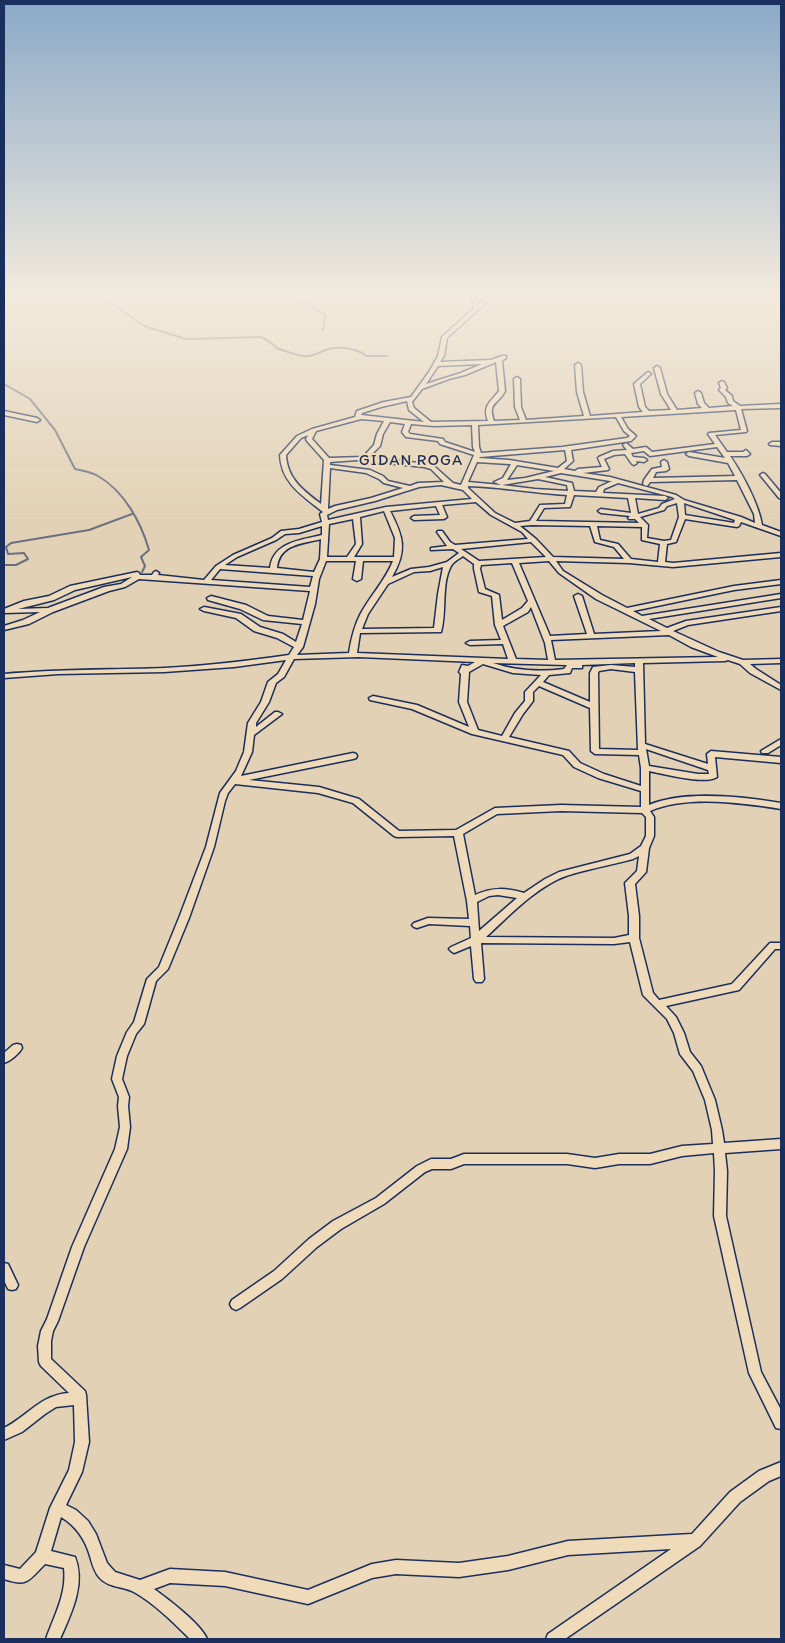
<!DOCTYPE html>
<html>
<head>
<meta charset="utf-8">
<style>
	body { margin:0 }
	#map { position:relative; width:785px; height:1643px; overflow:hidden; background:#e2d1b4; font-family:Itim,sans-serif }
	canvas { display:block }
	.frame { position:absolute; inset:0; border:5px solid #1b2f5e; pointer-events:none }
</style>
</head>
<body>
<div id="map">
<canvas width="785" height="1643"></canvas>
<div class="frame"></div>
</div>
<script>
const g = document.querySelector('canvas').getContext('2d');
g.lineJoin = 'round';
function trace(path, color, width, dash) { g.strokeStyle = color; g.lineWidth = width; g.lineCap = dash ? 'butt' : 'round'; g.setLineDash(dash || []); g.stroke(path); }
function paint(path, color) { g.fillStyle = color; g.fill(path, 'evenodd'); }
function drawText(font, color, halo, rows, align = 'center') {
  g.font = font + ' Itim,sans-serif'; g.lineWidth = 4; g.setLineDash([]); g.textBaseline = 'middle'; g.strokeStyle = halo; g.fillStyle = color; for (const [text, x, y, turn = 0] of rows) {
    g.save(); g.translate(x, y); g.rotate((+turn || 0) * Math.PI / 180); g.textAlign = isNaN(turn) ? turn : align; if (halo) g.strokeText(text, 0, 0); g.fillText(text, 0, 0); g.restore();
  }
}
trace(new Path2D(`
	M103 297 144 326 186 339 261 337C268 340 271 343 277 348 278 349 300 356 303 356 315 358 322 349 333 348 343 347 359 349 366 356H387
	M294 297 325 314 323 330
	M4 384 30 399 55 430 75 469C83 471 91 472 98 476 124 491 141 522 149 550L141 557 145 566 142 572
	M4 565H16L28 559 24 553 8 554 6 547 11 543 89 530 132 514`), '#6a6f80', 2);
const street = new Path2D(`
	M471 297H476L478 304 487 297H492L447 338 444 356 440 362 491 360 502 356H506V358L502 361 505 391C499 404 487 402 494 421L520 420 515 407 514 379 517 377 520 379 521 407 526 420 584 416 577 392 575 365 578 363 581 365 583 392 590 416 643 412 639 407 634 384 648 372 651 374 640 384 645 407 649 411 671 410 661 394 654 368 657 366 660 368 667 394 677 410 702 408 698 404 695 393 698 391 701 393 704 403 709 408 733 406 728 403 726 397 719 390 721 388 719 383 722 381 724 382 727 388 725 390 732 396 733 401 740 406 781 404V408L741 409 747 431 746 432 715 435 727 452H743L746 450 750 454 747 456H730C742 473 759 505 762 525L781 532V536L741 522 739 526 737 527 685 519 676 542 667 544 665 562 673 563 781 553V557L673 567 629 563 556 561 563 571 602 595 627 608 734 586 781 580V584L734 590 633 611 642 616 781 594V598L649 619 667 628 686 621 781 607V611L688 625 673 631 719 652 743 660 781 659V663L750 664 756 669 781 685V690L750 673 740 664 728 660 725 661 643 663 645 744 708 764 707 754 711 751 781 757V763L715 757 717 777C706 785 664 774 649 771V805C684 790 745 797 781 803V809C742 803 688 795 650 811L654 817V836L649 848 646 872 635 884 639 916V938L653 993 659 1000 732 984 770 943H781V949H775L739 990 666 1006 676 1017 684 1033 690 1052 701 1066 715 1100 722 1130 724 1143 781 1139V1149L725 1153 727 1171 726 1216 761 1372 781 1410V1429L776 1428 749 1373 714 1216 715 1171 714 1153 682 1156 650 1164H619L595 1168 567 1164H464L451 1169H432L425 1172 384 1204 341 1229 317 1247 282 1279 240 1308 236 1310 232 1308 230 1304 232 1300 274 1271 309 1239 333 1221 376 1198 417 1166 431 1159H451L464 1154H567L595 1158 619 1154H650L682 1146 713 1144 712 1130 705 1100 693 1071 680 1054 674 1033 667 1019 643 995 630 942 614 944 481 943 484 979 482 982H476L474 979 471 946 454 953 451 951 449 949 451 947 471 938 470 926 429 924 417 928 414 927 412 925 414 923 428 918 469 919 467 901 454 836 397 837 394 836 353 803 318 793 235 784 228 793 225 801 214 847 189 918 168 969 156 981 144 1024 136 1034 127 1056 122 1079 129 1097 128 1106 130 1127 127 1149 84 1247 58 1321 53 1331 51 1341V1359L85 1391 86 1395 89 1442 82 1472 66 1505 76 1510 88 1521 96 1534 107 1563 115 1572 140 1580 170 1569 225 1572 308 1590 372 1564 396 1560 459 1563 508 1556 568 1541 692 1534 730 1492 759 1471 781 1462V1476L769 1481 740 1502 700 1546 565 1639H546L548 1634 671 1549 568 1555 508 1570 459 1577 396 1574 372 1578 308 1604 225 1586 170 1583 154 1589C168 1599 201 1624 207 1639H190C173 1622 155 1604 134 1592 123 1586 108 1588 99 1577 94 1571 92 1563 90 1556 85 1539 76 1526 61 1517L51 1551 75 1557C86 1584 71 1614 60 1639H46C54 1616 67 1594 64 1568L45 1564C28 1581 28 1587 4 1579V1565L20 1569 36 1552 50 1508 69 1470 75 1442 74 1405 56 1407 45 1414 22 1432 4 1440V1428C28 1416 40 1395 69 1393L41 1366 39 1362 38 1346 41 1331 47 1319 72 1247 115 1149 120 1127 118 1106 119 1097 112 1079 117 1056 127 1032 134 1022 147 979 159 967 179 918 206 847 220 793 236 771 244 752 248 723 261 702 268 682 278 674 286 660 234 667 164 672 58 674 4 678V674C57 669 110 670 164 668 206 666 247 661 289 655L294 647 277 638 254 631 236 618 204 611 200 609 204 607 241 614 260 627 283 634 296 642 302 624 263 620 240 609 208 600 207 598 211 596 246 605 268 616 303 620 310 591 139 579 125 587 109 591 53 612 29 624 4 630V626L23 620 40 612 4 613V609L24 601 49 596 70 586 137 572 139 573 140 575H152L154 572 156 571 159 573 158 575 204 580 216 566 233 555 272 538 281 531 299 529 322 522 320 514 323 512C303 496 281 483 280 455L297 436 312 429 355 417 357 411 384 402 411 397 429 372 438 356 442 337 474 308ZM496 362 499 391C491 402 482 405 488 421L431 422 414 408 412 402 422 389 449 379 465 375ZM482 364 461 373 426 384 438 366ZM407 401 409 410 424 422 361 415 362 413 381 407ZM736 410 741 430 709 433 708 434 715 444 652 452 646 447 633 449 626 443 623 445 627 450 613 451 599 457 598 458 602 467 578 469 575 471 564 469 573 461 571 450 631 441 636 436 628 429 621 417ZM616 417 624 431 630 436 627 438 562 447 481 453 479 447 478 425ZM361 419 384 421 377 434 374 445 363 457 329 458 312 439 316 431ZM390 422 405 424 402 432 406 437 438 441 440 444 474 455 461 485 453 483 435 467 427 464 369 457 380 446 383 434ZM411 424 434 426 472 425 473 447 475 452 445 442 443 439 410 434 408 432ZM308 435 306 439 307 441 324 460 321 504C304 491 287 479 286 455L301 438ZM717 447 725 458 689 452 686 454 689 456 728 463 735 476 653 478 656 472 666 471 669 469 667 462 664 460 661 462 662 467 652 469 644 480 643 484 646 486 648 485 650 482 737 480 754 514 755 523 741 517 684 500 676 495 610 477 583 473 608 470 609 469 604 459 614 455 625 454 632 464 634 465 637 463 636 461 644 462 647 460 644 458 633 457 631 453 644 451 650 456ZM565 450 567 461 558 468 509 460 479 458 480 457ZM357 460 424 467 431 469 444 482 418 483 410 486 388 481 383 476 370 470 330 465V462ZM477 462 509 464H511L503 478 494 482 501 485 468 482ZM517 465 554 471 525 478 507 480ZM330 468 366 473 379 479 384 483 403 488 371 498 335 506 328 509ZM561 473 610 481H612L599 487 596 492 574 491 572 483 545 477ZM538 479 567 485 568 491 535 489 502 485ZM618 483 672 497 675 499 662 504 659 508 638 514 635 498 665 500 668 498 665 496 603 493 604 489ZM441 485 463 490 472 499 386 507 328 520 327 515 337 510 375 501 419 487ZM468 486C501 487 534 493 567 495L565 504 540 505 530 521 515 523 495 513 468 488ZM574 495 628 498 631 513 601 509 598 511 601 513 630 516 628 518 629 519H635L639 523 536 521 544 508 570 507ZM476 502 491 515 522 532 528 539 455 545 450 542 442 531H438L437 532 447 546 431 548V550L453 549 459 553 447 562 429 567 411 569 392 577C408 550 403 536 390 511L436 506 440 515 414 516 411 518 414 520 444 519 447 517 442 505ZM677 503 679 517 671 540 664 541 647 538 648 525 640 517 664 510 667 506ZM684 503 735 520 734 523 685 515ZM384 511 395 538 394 557H354L362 544 360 517ZM353 519 356 544 347 557H327L329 524ZM532 525 590 526 595 542 614 547 624 559 553 557 536 539 520 526ZM322 526V535C301 540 273 542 270 568L225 565 237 557 276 540 285 534 299 533ZM597 526 642 527V540L660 544 658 562 631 559 618 544 600 540ZM321 539 320 559 314 572 277 568C279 544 302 544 321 539ZM531 542 546 557 479 561 461 549ZM463 556 474 564V569L479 592 492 596 495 625 501 640 470 641 466 643 470 645 503 644 508 659 357 653 360 633 441 632C447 612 441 584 451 566 454 561 459 559 463 556ZM326 561H356L353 579 357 581 361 579 363 561H393C385 581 370 596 360 615 354 627 351 640 349 653L297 655 303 647 315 604 319 579ZM549 561 559 573 596 599 661 631 594 634 582 596 578 594 574 596 587 634 550 636 519 563ZM512 563 528 601 522 608 502 620 499 595 485 589 480 569 481 565ZM443 567 438 594 434 628 362 629 368 614 388 584 414 572 430 571ZM220 569 313 576 310 587 211 580ZM132 577 121 584 104 587 48 608 18 609 54 600 75 590ZM531 607 545 643 548 660 516 659 503 626 528 612ZM669 635 691 647 718 657 555 660 551 640ZM359 657 475 662 468 666 462 665 459 672 461 674 459 702 469 727 417 705 373 696 369 698 370 700 412 709 472 734 563 755 574 767 598 778 641 791V807L561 805 495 808 456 830 399 831 359 799 319 787 249 780 353 759 356 758 357 756 356 754 353 753 241 776 252 752 254 735 282 714 278 712H275L256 727V723L269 702 276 683 284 677 294 659ZM493 663 567 665 564 669C540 672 516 671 493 663ZM635 663V667L611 665 593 667 590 673V702L543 682 549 675 570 673 572 668H582V665ZM483 664 513 673 541 675 525 692V701L515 713 502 736 478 730 467 702 469 672ZM611 669 635 672 638 750 599 749 598 673 599 671ZM539 686 590 708 591 751 595 754 639 755 641 768V786L604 774 580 763 569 751 509 737 523 714 533 701V692ZM646 749 708 770 709 774H698L649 766ZM561 811 642 813 646 817V836L641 846 630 854 559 872 545 879 524 893C506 888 493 887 475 895L463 834 497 814ZM639 856 637 871 625 883 629 916V935L614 938 486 937C508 917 537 886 566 876 587 869 611 865 633 859ZM498 895 517 898 479 931 477 902 489 896Z
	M4 411 37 418 40 420 37 422 4 415Z
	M772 442H781V446L770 445 769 444Z
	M763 473 765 474 781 493V499L779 498 761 476 760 475Z
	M781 739V745L768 753H762L761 751Z
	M17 1044 21 1045 22 1048C19 1054 10 1061 4 1063V1053L13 1045Z
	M4 1263 8 1264 18 1285 16 1289 12 1290 8 1289 4 1280Z`);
trace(street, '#1b2f5e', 3);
paint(street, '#efdbb9');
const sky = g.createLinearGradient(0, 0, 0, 527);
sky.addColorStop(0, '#8aa9c7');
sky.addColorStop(0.56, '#f2eadd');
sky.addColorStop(1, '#f2eadd00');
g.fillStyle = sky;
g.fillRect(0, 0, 785, 527);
g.letterSpacing = '1px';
drawText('16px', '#1b2f5e', '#efdbb9', [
	["GIDAN ROGA",411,461]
]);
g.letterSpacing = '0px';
</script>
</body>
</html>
